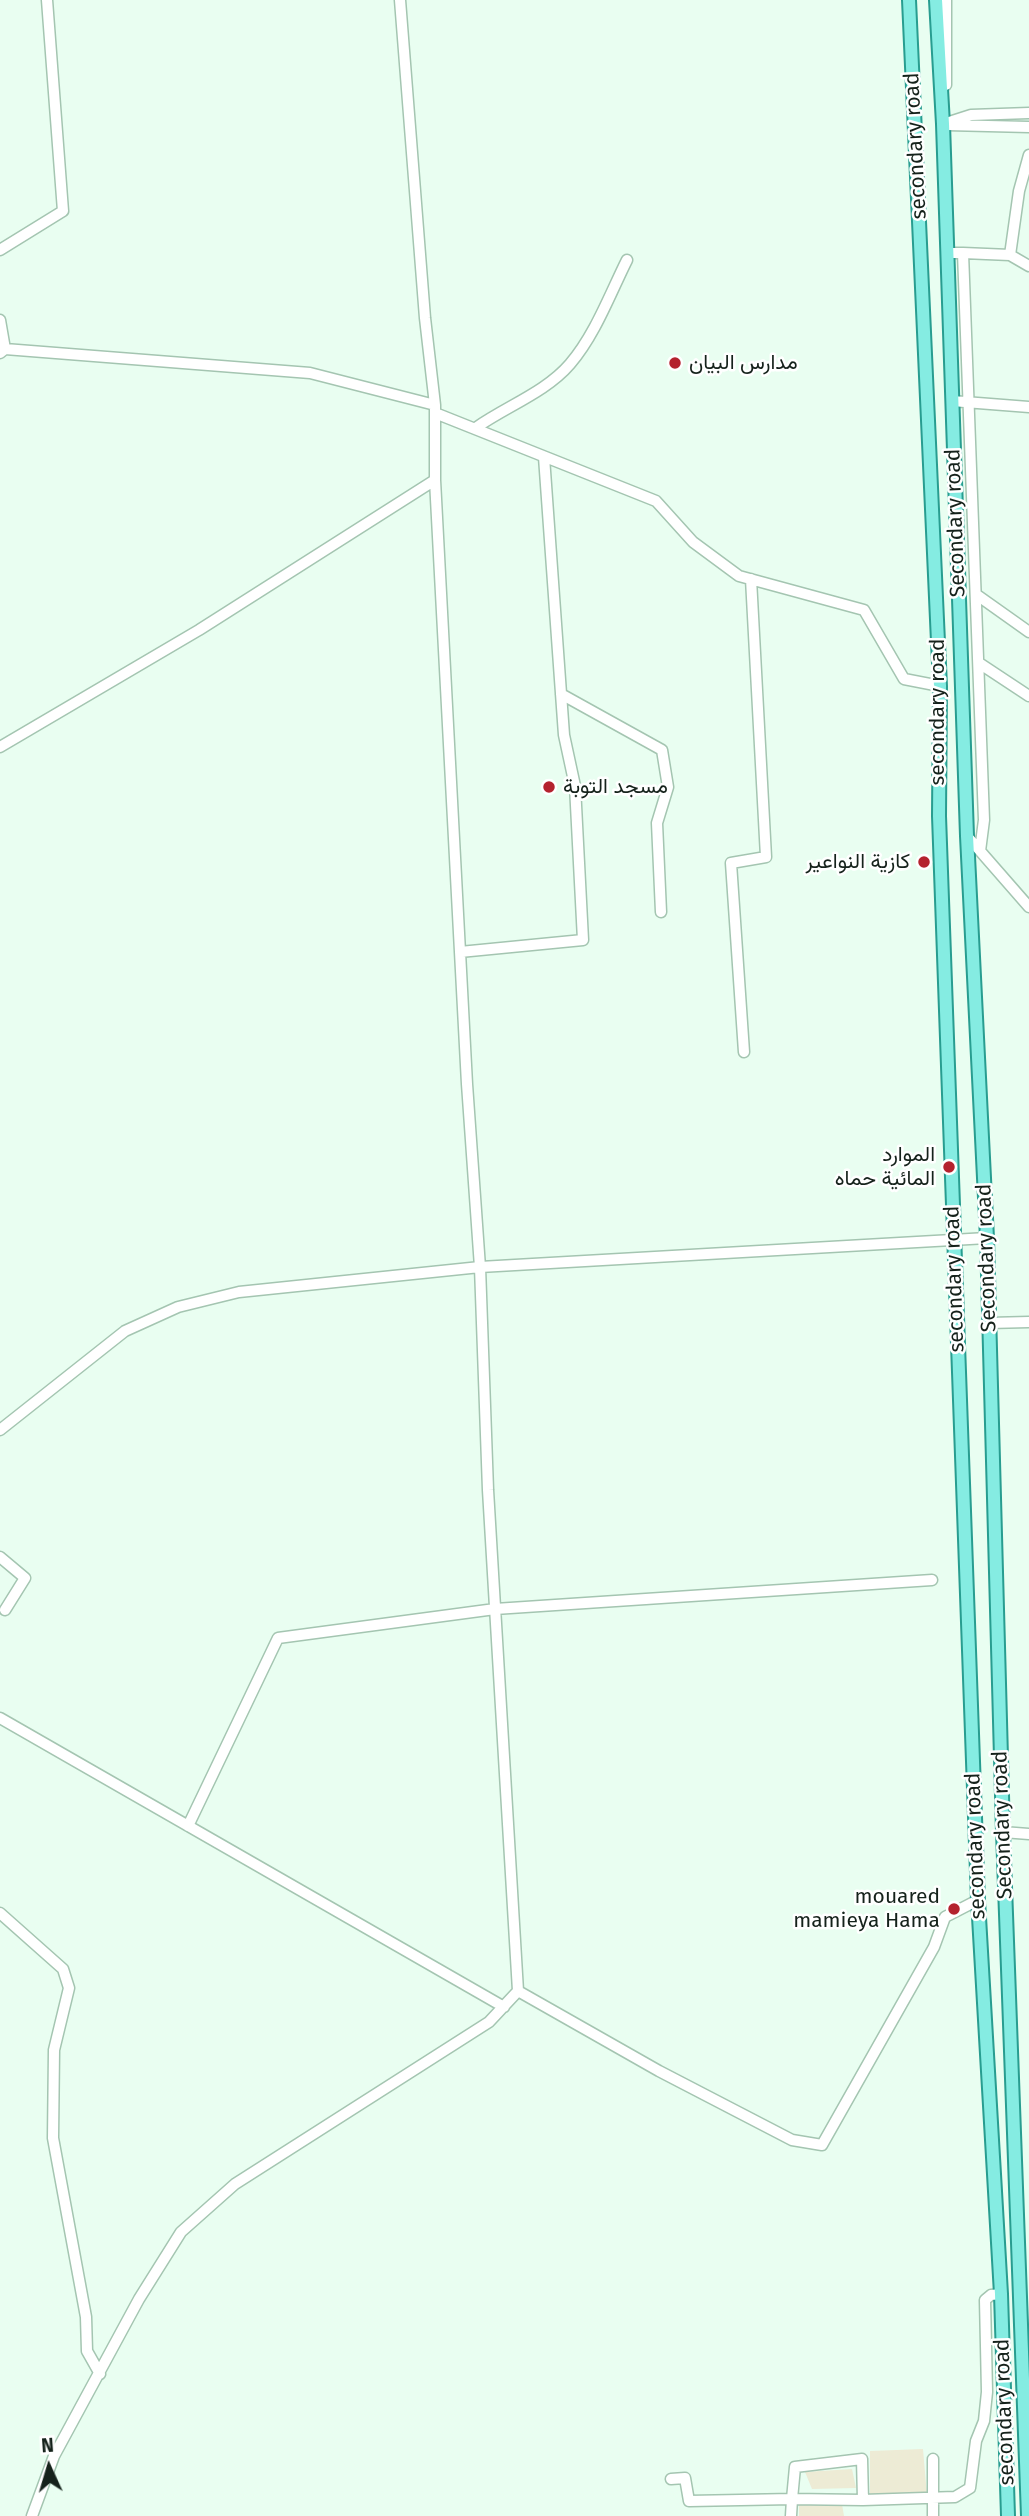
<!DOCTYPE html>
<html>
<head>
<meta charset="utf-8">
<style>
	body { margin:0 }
	#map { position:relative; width:1029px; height:2516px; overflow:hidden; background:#e9fef1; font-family:"Fira Sans",sans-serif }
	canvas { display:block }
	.north { position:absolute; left:14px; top:2432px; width:70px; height:70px; -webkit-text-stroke:5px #fff; paint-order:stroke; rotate:356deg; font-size:19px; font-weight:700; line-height:28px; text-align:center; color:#15221b }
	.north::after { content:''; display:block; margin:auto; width:24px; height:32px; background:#15221b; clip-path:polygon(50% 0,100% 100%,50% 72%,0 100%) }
</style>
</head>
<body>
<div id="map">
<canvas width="1029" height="2516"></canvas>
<div class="north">N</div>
</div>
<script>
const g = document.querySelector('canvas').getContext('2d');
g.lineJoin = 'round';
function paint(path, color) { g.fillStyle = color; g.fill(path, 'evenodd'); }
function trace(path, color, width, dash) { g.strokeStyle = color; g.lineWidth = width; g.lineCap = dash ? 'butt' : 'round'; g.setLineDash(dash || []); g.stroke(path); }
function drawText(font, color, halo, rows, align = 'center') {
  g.font = font + ' "Fira Sans",Vazirmatn,sans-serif'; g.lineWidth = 5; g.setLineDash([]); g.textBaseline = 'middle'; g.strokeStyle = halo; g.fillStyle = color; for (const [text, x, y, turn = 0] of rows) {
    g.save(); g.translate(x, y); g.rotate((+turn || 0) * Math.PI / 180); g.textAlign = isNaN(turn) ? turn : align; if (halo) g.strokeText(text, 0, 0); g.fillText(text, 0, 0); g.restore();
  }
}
paint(new Path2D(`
	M923 2449 927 2496H870V2451Z
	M852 2469 856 2488 812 2489 805 2472Z
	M799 2503 842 2504 844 2516H799Z`), '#edebd5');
const minor = new Path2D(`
	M400 0 425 318 435 405V480L467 1084 480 1267 488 1490 518 1991
	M946 0V85
	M943 124 971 115 1029 113
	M947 125 1029 127
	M0 250 63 211 47 0
	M947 253H963L984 820 980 851
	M963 253 1010 255 1029 266
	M1010 255 1019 191 1029 155
	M0 320 5 349H0
	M0 353 5 349 310 373 435 405
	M952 401 1029 407
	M435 413 656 501 693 542 739 576 864 610 904 679 940 686
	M477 427C507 406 546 392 570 364 595 335 610 294 627 260
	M977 595 1029 632
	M979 663 1029 696
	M561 694 662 750 668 787 657 823 661 912
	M0 747 199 630 435 480
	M967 836 1029 907
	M460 952 583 940 575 786 564 735 544 457
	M744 1052 731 863 766 857 751 579
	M989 1323 1029 1322
	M0 1430 125 1331 178 1307 239 1292 480 1267 987 1238
	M0 1557 25 1578 5 1610
	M0 1718 504 2007
	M188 1826 278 1638 495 1609 932 1580
	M1003 1832 1029 1834
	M0 1913 63 1969 69 1988 54 2050 53 2138 86 2317 87 2351 100 2374
	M933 2459V2516
	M671 2479 685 2478 689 2501 792 2499 791 2516
	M863 2500 792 2499 795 2467 862 2459 863 2500 955 2497 970 2488 976 2441 984 2421 987 2392 985 2300 991 2295 1001 2294
	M32 2516 54 2456 139 2299 181 2232 235 2184 489 2022 518 1991 659 2071 792 2140 822 2145 934 1947 945 1917 978 1900`);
const major = new Path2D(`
	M909 0 940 686 939 816 978 1900 1001 2294 1008 2516
	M936 0 943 124 967 836 987 1238 1003 1832 1028 2516`);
trace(minor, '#a4c5b1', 13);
trace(major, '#289d90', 16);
trace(minor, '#fff', 10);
trace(major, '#85ece2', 12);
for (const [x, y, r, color] of [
	[675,363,7,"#b4222e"],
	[549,787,7,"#b4222e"],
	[924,862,7,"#b4222e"],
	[949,1167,7,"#b4222e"],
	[954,1909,7,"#b4222e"]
]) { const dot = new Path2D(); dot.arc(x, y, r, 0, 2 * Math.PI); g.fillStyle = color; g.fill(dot); trace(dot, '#fff', 2.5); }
drawText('21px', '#15221b', '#fff', [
	["secondary road",916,146,-93],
	["Secondary road",956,523,-92],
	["secondary road",938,712,-90],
	["Secondary road",987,1258,-92],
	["secondary road",955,1279,-92],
	["Secondary road",1003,1825,-92],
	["secondary road",976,1846,-92],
	["secondary road",1005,2412,-92]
]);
drawText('21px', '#15221b', '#fff', [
	["مدارس البيان",689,363,"left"],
	["مسجد التوبة",563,787,"left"],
	["كازية النواعير",910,862],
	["الموارد",935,1155],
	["المائية حماه",935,1179],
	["mouared",940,1897],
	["mamieya Hama",940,1921]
], 'right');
</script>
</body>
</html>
